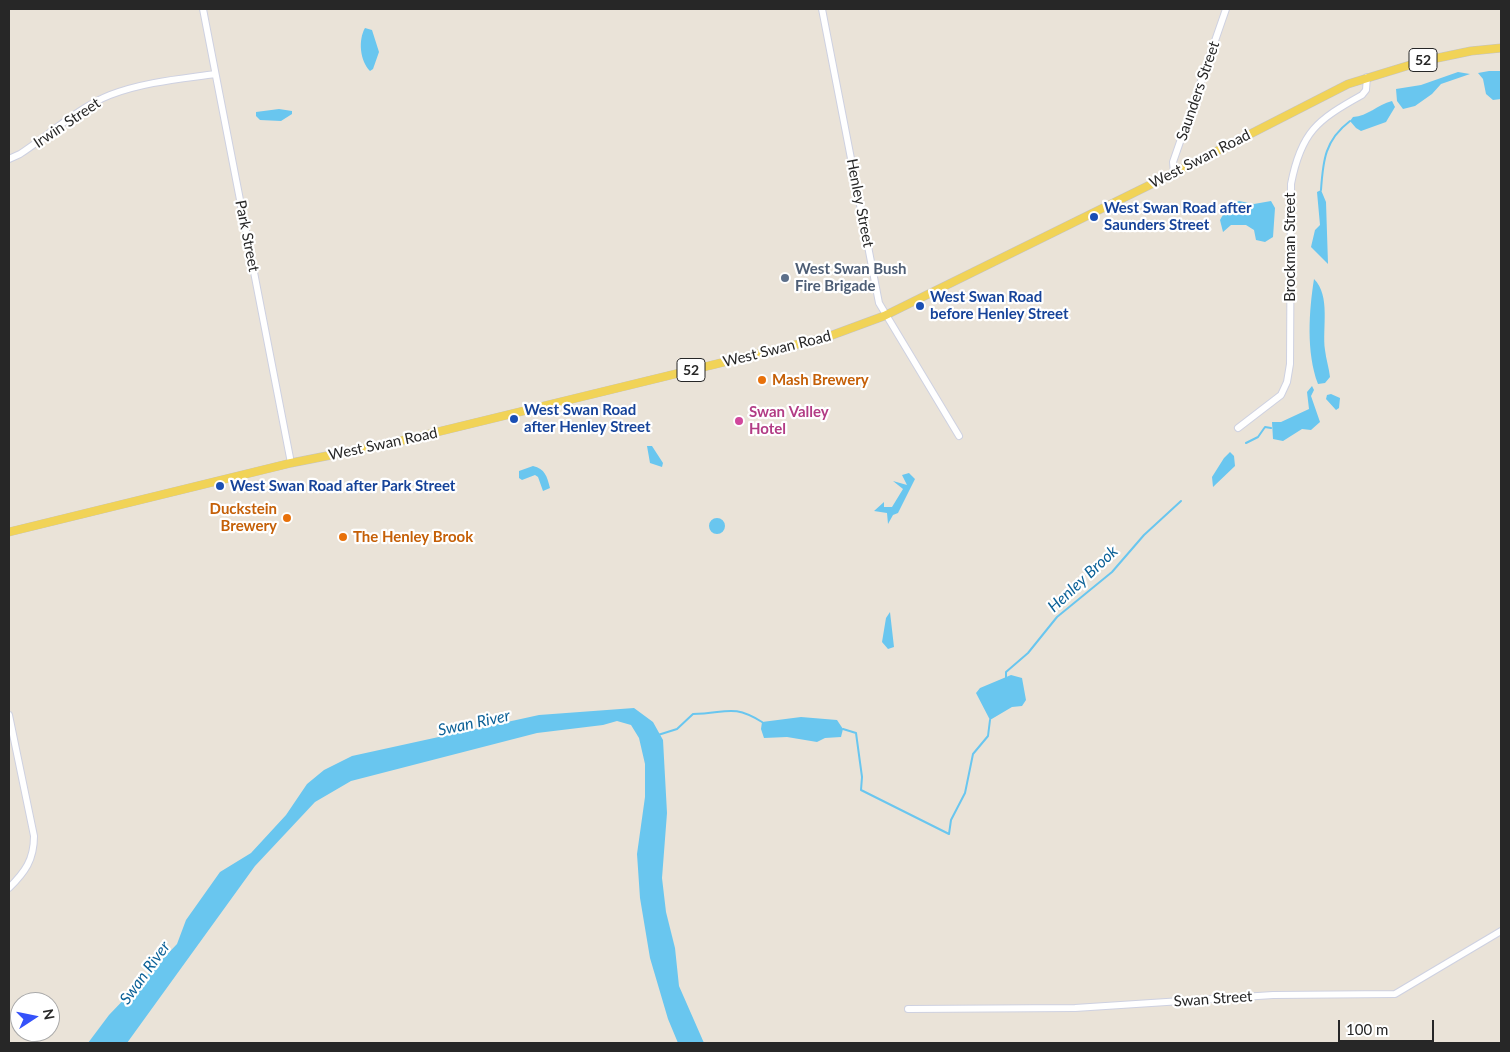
<!DOCTYPE html>
<html>
<head>
<meta charset="utf-8">
<style>
	body { margin:0 }
	#map { position:relative; width:1510px; height:1052px; overflow:hidden; background:#eae3d8; font-family:Lato,sans-serif }
	canvas { display:block }
	.frame { position:absolute; inset:0; border:10px solid #272727; pointer-events:none }
	.north { position:absolute; left:10px; top:992px; width:50px; height:50px; box-sizing:border-box; background:#fff; border:1px solid #a9a9a9; border-radius:50%; rotate:79deg; font-size:14px; font-weight:700; line-height:20px; text-align:center; color:#272727 }
	.north::after { content:''; display:block; margin:auto; width:18px; height:22px; background:#3552fa; clip-path:polygon(50% 0,100% 100%,50% 72%,0 100%) }
	.scale { position:absolute; left:1338px; top:1020px; width:96px; height:22px; box-sizing:border-box; border:2px solid #272727; border-top:0; padding-left:6px; font-size:15px; line-height:18px; white-space:nowrap; color:#272727; -webkit-text-stroke:4px #fff; paint-order:stroke }
</style>
</head>
<body>
<div id="map">
<canvas width="1510" height="1052"></canvas>
<div class="frame"></div>
<div class="north">N</div>
<div class="scale">100 m</div>
</div>
<script>
const g = document.querySelector('canvas').getContext('2d');
g.lineJoin = 'round';
function paint(path, color) { g.fillStyle = color; g.fill(path, 'evenodd'); }
function trace(path, color, width, dash) { g.strokeStyle = color; g.lineWidth = width; g.lineCap = dash ? 'butt' : 'round'; g.setLineDash(dash || []); g.stroke(path); }
function drawText(font, color, halo, rows, align = 'center') {
  g.font = font + ' Lato,sans-serif'; g.lineWidth = 4.5; g.setLineDash([]); g.textBaseline = 'middle'; g.strokeStyle = halo; g.fillStyle = color; for (const [text, x, y, turn = 0] of rows) {
    g.save(); g.translate(x, y); g.rotate((+turn || 0) * Math.PI / 180); g.textAlign = isNaN(turn) ? turn : align; if (halo) g.strokeText(text, 0, 0); g.fillText(text, 0, 0); g.restore();
  }
}
paint(new Path2D(`
	M365 28 372 30 379 52 373 69 370 71C360 61 358 40 365 28Z
	M1489 71H1501V99L1493 100 1486 94 1483 79 1478 73Z
	M1458 72 1470 74 1441 84 1432 94 1415 106 1403 109 1397 101 1396 89 1421 85Z
	M1392 101 1395 107 1386 122 1361 131 1356 128 1350 121 1353 117C1368 116 1377 105 1392 101Z
	M279 109 292 111V114L281 121 260 120 256 116V112Z
	M1321 190 1326 202 1328 264 1311 247 1315 230 1320 225 1317 192Z
	M1239 201 1254 204 1271 201 1275 208 1273 237 1265 242 1256 240 1254 230 1246 225H1231L1223 232 1220 220 1229 204Z
	M1314 279C1331 296 1322 328 1325 350 1326 359 1329 368 1330 377L1325 383 1318 384C1306 352 1309 311 1314 279Z
	M1312 386 1314 390 1311 396 1320 422 1311 430 1302 429 1283 441 1273 439 1272 422H1281L1309 409 1307 392Z
	M1331 394 1340 398 1339 408 1336 410 1326 399 1327 395Z
	M647 446H652L663 463 662 467 650 463Z
	M1230 452 1234 456 1235 466 1213 487 1212 477 1224 458Z
	M533 466C545 469 547 476 550 488L543 491 538 477 535 475 522 480 519 478V471Z
	M909 473 915 479 898 513 893 515 888 524 887 513 874 511 884 502V507H892L903 489 893 481 907 485 902 475Z
	M709 526a8 8 0 1 1 16 0a8 8 0 1 1-16 0Z
	M890 612 894 647 888 649 882 642 886 618Z
	M1011 675 1022 678 1026 700 1022 706 1012 707 990 720 976 693 980 688Z
	M634 708 653 722 663 740 667 813 662 878 666 912 675 948 679 986 704 1043H678L668 1019 650 958 640 898 637 854 645 797V764L639 738 631 725 617 721 603 725 537 733 351 781 315 802 255 866 127 1043H88L109 1015 177 944 186 920 220 872 251 853 286 815 307 784 324 770 352 756 539 715Z
	M801 717 837 720 843 729 841 737 825 738 817 742 787 737 764 738 761 729 762 722Z`), '#69c6ef');
trace(new Path2D(`
	M1321 190C1323 160 1325 140 1350 121
	M1246 443 1258 437 1265 427 1271 428
	M1006 678V672L1028 653 1057 617 1112 572 1144 535 1181 501
	M843 729 856 733 862 777 861 790 949 834 951 820 965 793 973 754 988 736 990 720
	M658 735 677 729 693 714C726 714 731 703 762 722`), '#69c6ef', 2);
const minor = new Path2D(`
	M203 9 291 463
	M822 9 879 303 959 436
	M9 159 20 154C48 136 79 107 110 95 144 82 180 79 215 74
	M1174 173 1173 162 1226 9
	M1238 428 1281 395 1287 382 1290 364 1291 184C1301 132 1317 120 1362 95L1366 90 1367 77
	M9 715 34 836C34 860 25 872 9 888
	M908 1009 1075 1008 1273 995 1395 994 1501 931`);
const major = new Path2D(`
	M9 532 291 463 392 443 827 337 884 316 1174 173 1348 84 1423 61 1471 51 1501 48`);
trace(minor, '#ced1e1', 8);
trace(major, '#c3c3c3', 9);
trace(minor, '#fff', 6);
trace(major, '#f1d357', 8);
for (const [x, y, r, color] of [
	[1094,217,5,"#1a4fb4"],
	[785,278,5,"#5c6f8a"],
	[920,306,5,"#1a4fb4"],
	[762,380,5,"#e8710a"],
	[514,419,5,"#1a4fb4"],
	[739,421,5,"#d1479c"],
	[220,486,5,"#1a4fb4"],
	[287,518,5,"#e8710a"],
	[343,537,5,"#e8710a"]
]) { const dot = new Path2D(); dot.arc(x, y, r, 0, 2 * Math.PI); g.fillStyle = color; g.fill(dot); trace(dot, '#fff', 2); }
for (const [x, y, w] of [
	[1423,60,28],
	[691,370,28]
]) { const box = new Path2D(); box.roundRect(x - w / 2, y - 11.5, w, 23, 4); g.fillStyle = '#fff'; g.fill(box); trace(box, '#272727', 1); }
drawText('bold 14px', '#272727', null, [
	["52",1423,60],
	["52",691,370]
]);
drawText('15px', '#272727', '#fff', [
	["Saunders Street",1198,91,-71],
	["Irwin Street",67,123,-34],
	["West Swan Road",1200,159,-27],
	["Henley Street",860,203,79],
	["Park Street",247,236,79],
	["Brockman Street",1290,247,-90],
	["West Swan Road",777,349,-14],
	["West Swan Road",383,444,-12],
	["Swan Street",1213,999,-4]
]);
drawText('bold 15px', '#164399', '#fff', [
	["West Swan Road after",1104,208],
	["Saunders Street",1104,225],
	["West Swan Road",930,297],
	["before Henley Street",930,314],
	["West Swan Road",524,410],
	["after Henley Street",524,427],
	["West Swan Road after Park Street",230,486]
], 'left');
drawText('bold 15px', '#4e5e75', '#fff', [
	["West Swan Bush",795,269],
	["Fire Brigade",795,286]
], 'left');
drawText('bold 15px', '#c56008', '#fff', [
	["Mash Brewery",772,380],
	["Duckstein",277,509,"right"],
	["Brewery",277,526,"right"],
	["The Henley Brook",353,537]
], 'left');
drawText('bold 15px', '#b23c85', '#fff', [
	["Swan Valley",749,412],
	["Hotel",749,429]
], 'left');
drawText('italic 16px', '#0c6197', '#fff', [
	["Henley Brook",1083,579,-43],
	["Swan River",474,723,-12],
	["Swan River",145,973,-54]
]);
</script>
</body>
</html>
